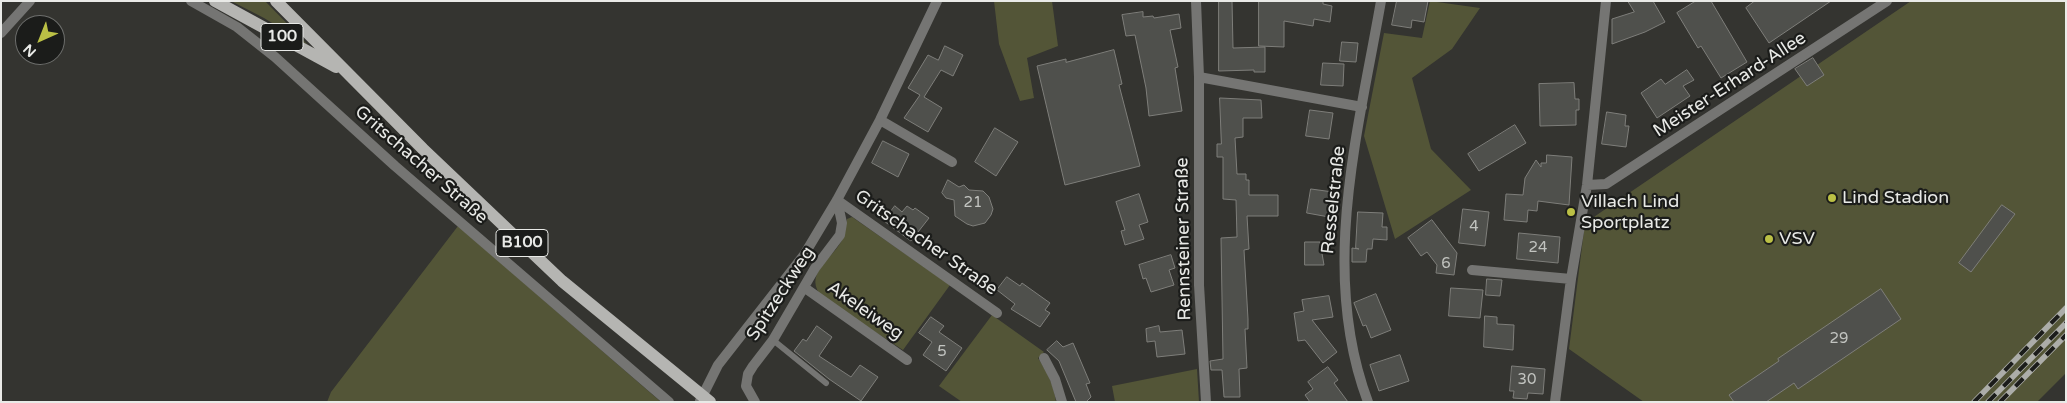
<!DOCTYPE html>
<html>
<head>
<meta charset="utf-8">
<style>
	body { margin:0 }
	#map { position:relative; width:2067px; height:403px; overflow:hidden; background:#343430; font-family:"Varela Round",sans-serif }
	canvas { display:block }
	.frame { position:absolute; inset:0; border:2px solid #e9eae7; pointer-events:none }
	.north { position:absolute; left:15px; top:15px; width:50px; height:50px; box-sizing:border-box; background:#1b1c1a; border:1px solid #6d6e6c; border-radius:50%; rotate:224deg; font-size:14px; font-weight:700; line-height:20px; text-align:center; color:#e9eae7 }
	.north::after { content:''; display:block; margin:auto; width:18px; height:22px; background:#bbc045; clip-path:polygon(50% 0,100% 100%,50% 72%,0 100%) }
</style>
</head>
<body>
<div id="map">
<canvas width="2067" height="403"></canvas>
<div class="frame"></div>
<div class="north">N</div>
</div>
<script>
const g = document.querySelector('canvas').getContext('2d');
g.lineJoin = 'round';
function paint(path, color) { g.fillStyle = color; g.fill(path, 'evenodd'); }
function trace(path, color, width, dash) { g.strokeStyle = color; g.lineWidth = width; g.lineCap = dash ? 'butt' : 'round'; g.setLineDash(dash || []); g.stroke(path); }
function drawText(font, color, halo, rows, align = 'center') {
  g.font = font + ' "Varela Round",sans-serif'; g.lineWidth = 4.5; g.setLineDash([]); g.textBaseline = 'middle'; g.strokeStyle = halo; g.fillStyle = color; for (const [text, x, y, turn = 0] of rows) {
    g.save(); g.translate(x, y); g.rotate((+turn || 0) * Math.PI / 180); g.textAlign = isNaN(turn) ? turn : align; if (halo) g.strokeText(text, 0, 0); g.fillText(text, 0, 0); g.restore();
  }
}
paint(new Path2D(`
	M231 1H265L308 45 264 18Z
	M994 1H1052L1058 46 1027 58 1034 98 1020 101 999 44Z
	M1430 1 1480 8 1452 49 1412 78 1431 149 1471 190 1395 239 1364 136 1384 33 1422 38Z
	M1911 1H2066V373L2037 402H1644L1569 349 1585 223Z
	M852 217 950 285 903 350 823 298C802 275 830 261 841 242 845 234 845 226 847 219Z
	M458 226 661 402H327L331 392Z
	M992 315 1044 352 1038 358C1047 372 1054 385 1056 402H962L939 386Z
	M1197 369 1199 402H1115L1112 386Z`), '#535537');
const building = new Path2D(`
	M1219 1H1232L1233 48 1265 47V72H1254V70L1219 71Z
	M1259 1H1323V4L1332 6 1330 22 1314 19 1313 26 1284 21V47L1259 46Z
	M1397 1H1428L1424 22 1412 20 1411 28 1392 25Z
	M1628 1H1653L1665 22 1645 32 1612 44V19L1634 12Z
	M1696 1H1711L1747 62 1721 78 1701 46 1698 48 1677 13Z
	M1755 1H1831L1769 43 1746 8Z
	M1143 12V17L1153 16 1154 18 1179 14 1181 28 1170 30 1178 67 1175 68 1182 111 1149 116 1146 88 1135 35 1126 36 1122 15Z
	M1342 42 1358 43 1356 62 1340 61Z
	M945 46 963 55 953 76 941 70 924 97 942 108 928 132 904 118 920 95 908 88 928 55 938 60Z
	M1114 50 1122 84 1119 85 1140 166 1065 185 1037 66 1066 59V62Z
	M1813 58 1824 75 1807 86 1795 69Z
	M1323 63 1344 64 1343 86 1321 85Z
	M1687 70 1694 80 1683 86 1690 96 1657 118 1641 93 1661 79 1665 84Z
	M1574 83 1575 99H1579V110H1576V125L1540 126 1539 84Z
	M1220 98 1261 100 1262 118H1243V137L1235 138 1237 174H1246V180H1249V195H1278V216H1247L1249 249 1244 250 1248 319V329H1245L1247 368 1239 369 1240 397H1224L1222 370H1211L1210 361 1223 359 1221 238 1237 237 1236 200 1223 199V157H1217V144H1221Z
	M1310 110 1333 113 1329 139 1306 136Z
	M1607 112 1626 115 1625 126H1629L1626 147 1602 144Z
	M1515 125 1526 143 1479 171 1468 154Z
	M995 128 1018 142 996 176 975 162Z
	M883 141 909 154 898 177 872 163Z
	M1547 155 1572 157 1569 205 1538 201 1537 211 1528 210 1527 222 1504 220 1506 194 1523 195 1525 178 1536 160 1541 167V163H1546Z
	M948 180 959 187 964 185 969 190 983 191 989 197 993 209 991 215 985 223 973 226 967 224 955 216 954 200 946 198 942 193Z
	M1311 189 1333 192 1329 217 1307 213Z
	M1139 194 1148 222 1139 225 1144 239 1125 245 1121 231 1125 230 1116 202Z
	M2002 205 2015 214 1971 272 1959 263Z
	M895 206 902 212 907 206 913 210 915 208 929 218 911 241 884 221Z
	M1463 209 1489 212 1485 246 1459 243Z
	M1358 212 1383 213 1382 227H1387V240L1373 239 1372 249H1367L1366 262H1352V248L1359 249 1356 248Z
	M1432 220 1457 253 1454 275 1436 273 1437 265 1427 252 1421 256 1408 238Z
	M1519 233 1560 237 1558 263 1517 259Z
	M1305 242H1320L1324 265H1305Z
	M1171 255 1175 268 1169 270 1174 285 1151 292 1146 278 1143 279 1139 265Z
	M1007 277 1020 286 1022 283 1050 303 1045 310 1050 313 1040 327 1011 309 1015 304 997 290Z
	M1487 279 1502 280 1500 296 1486 295Z
	M1451 288 1483 290 1480 318 1449 316Z
	M1881 289 1901 319 1798 389 1794 383 1766 402H1734L1729 395 1779 361 1778 359Z
	M1376 294 1391 330 1371 338 1366 325 1363 326 1354 303Z
	M1329 296 1333 317 1312 320 1337 352 1323 363 1305 340 1298 341 1294 313 1304 311 1302 300Z
	M1485 316 1497 317V324L1514 325 1513 350 1484 347Z
	M931 317 944 326 939 332 962 348 946 371 923 355 932 342 919 333Z
	M817 326 832 337 819 356 851 377 860 365 878 377 861 401 829 379 794 351 803 339 806 341Z
	M1159 326 1160 332 1182 330 1185 354 1157 357 1155 341 1147 342 1146 329Z
	M1057 341 1063 347 1073 343 1090 383 1086 384 1091 397 1086 402H1076L1059 361 1047 350Z
	M1400 355 1409 381 1379 391 1370 365Z
	M1512 366 1545 369 1543 394 1528 393 1527 399 1513 398 1514 391H1510Z
	M1328 367 1338 380 1334 383 1348 402H1310L1305 395 1313 389 1308 382Z`);
paint(building, '#4f504c');
trace(building, '#7e7e7a', 1);
trace(new Path2D(`
	M773 340 826 383`), '#757573', 6);
trace(new Path2D(`
	M191 1 237 27 275 57 395 166 669 402
	M1196 1 1199 77V285L1206 402
	M1 33 30 1
	M1199 77 1362 107
	M880 120 952 162
	M1587 185 1606 184 1887 1
	M837 200 997 313
	M1472 270 1571 279
	M805 288 907 360
	M1044 358 1055 379 1062 402
	M700 401 718 365 804 255 837 200 880 120 937 1
	M755 402 746 386 748 374 753 366 773 340 815 268 840 235 842 223 837 200
	M1368 402C1319 272 1358 133 1381 1
	M1555 402 1571 279 1587 185 1606 1`), '#757573', 10);
trace(new Path2D(`
	M215 1 336 67
	M276 1 423 149 562 281 710 402`), '#b5b5b2', 12);
const rail = new Path2D(`
	M1974 402 2066 308
	M1988 402 2066 323
	M2000 402 2066 335`);
trace(rail, '#acada9', 5.5);
trace(rail, '#1b1c1a', 4, [11]);
for (const [x, y, r, color] of [
	[1832,198,5,"#bbc045"],
	[1571,212,5,"#bbc045"],
	[1769,239,5,"#bbc045"]
]) { const dot = new Path2D(); dot.arc(x, y, r, 0, 2 * Math.PI); g.fillStyle = color; g.fill(dot); trace(dot, '#1b1c1a', 2); }
drawText('15px', '#c2c4c0', null, [
	["21",973,203],
	["4",1474,227],
	["24",1538,248],
	["6",1446,264],
	["29",1839,339],
	["5",942,352],
	["30",1527,380]
]);
for (const [x, y, w] of [
	[282,37,42],
	[522,243,52]
]) { const box = new Path2D(); box.roundRect(x - w / 2, y - 13.5, w, 27, 4); g.fillStyle = '#1b1c1a'; g.fill(box); trace(box, '#e9eae7', 1); }
drawText('bold 16px', '#e9eae7', null, [
	["100",282,37],
	["B100",522,243]
]);
drawText('18px', '#e9eae7', '#1b1c1a', [
	["Meister-Erhard-Allee",1730,85,-33],
	["Gritschacher Straße",421,165,41],
	["Resselstraße",1334,200,-84],
	["Rennsteiner Straße",1184,239,-91],
	["Gritschacher Straße",926,243,35],
	["Spitzeckweg",781,294,-57],
	["Akeleiweg",865,311,35]
]);
drawText('18px', '#e9eae7', '#1b1c1a', [
	["Lind Stadion",1842,198],
	["Villach Lind",1581,202],
	["Sportplatz",1581,223],
	["VSV",1779,239]
], 'left');
</script>
</body>
</html>
